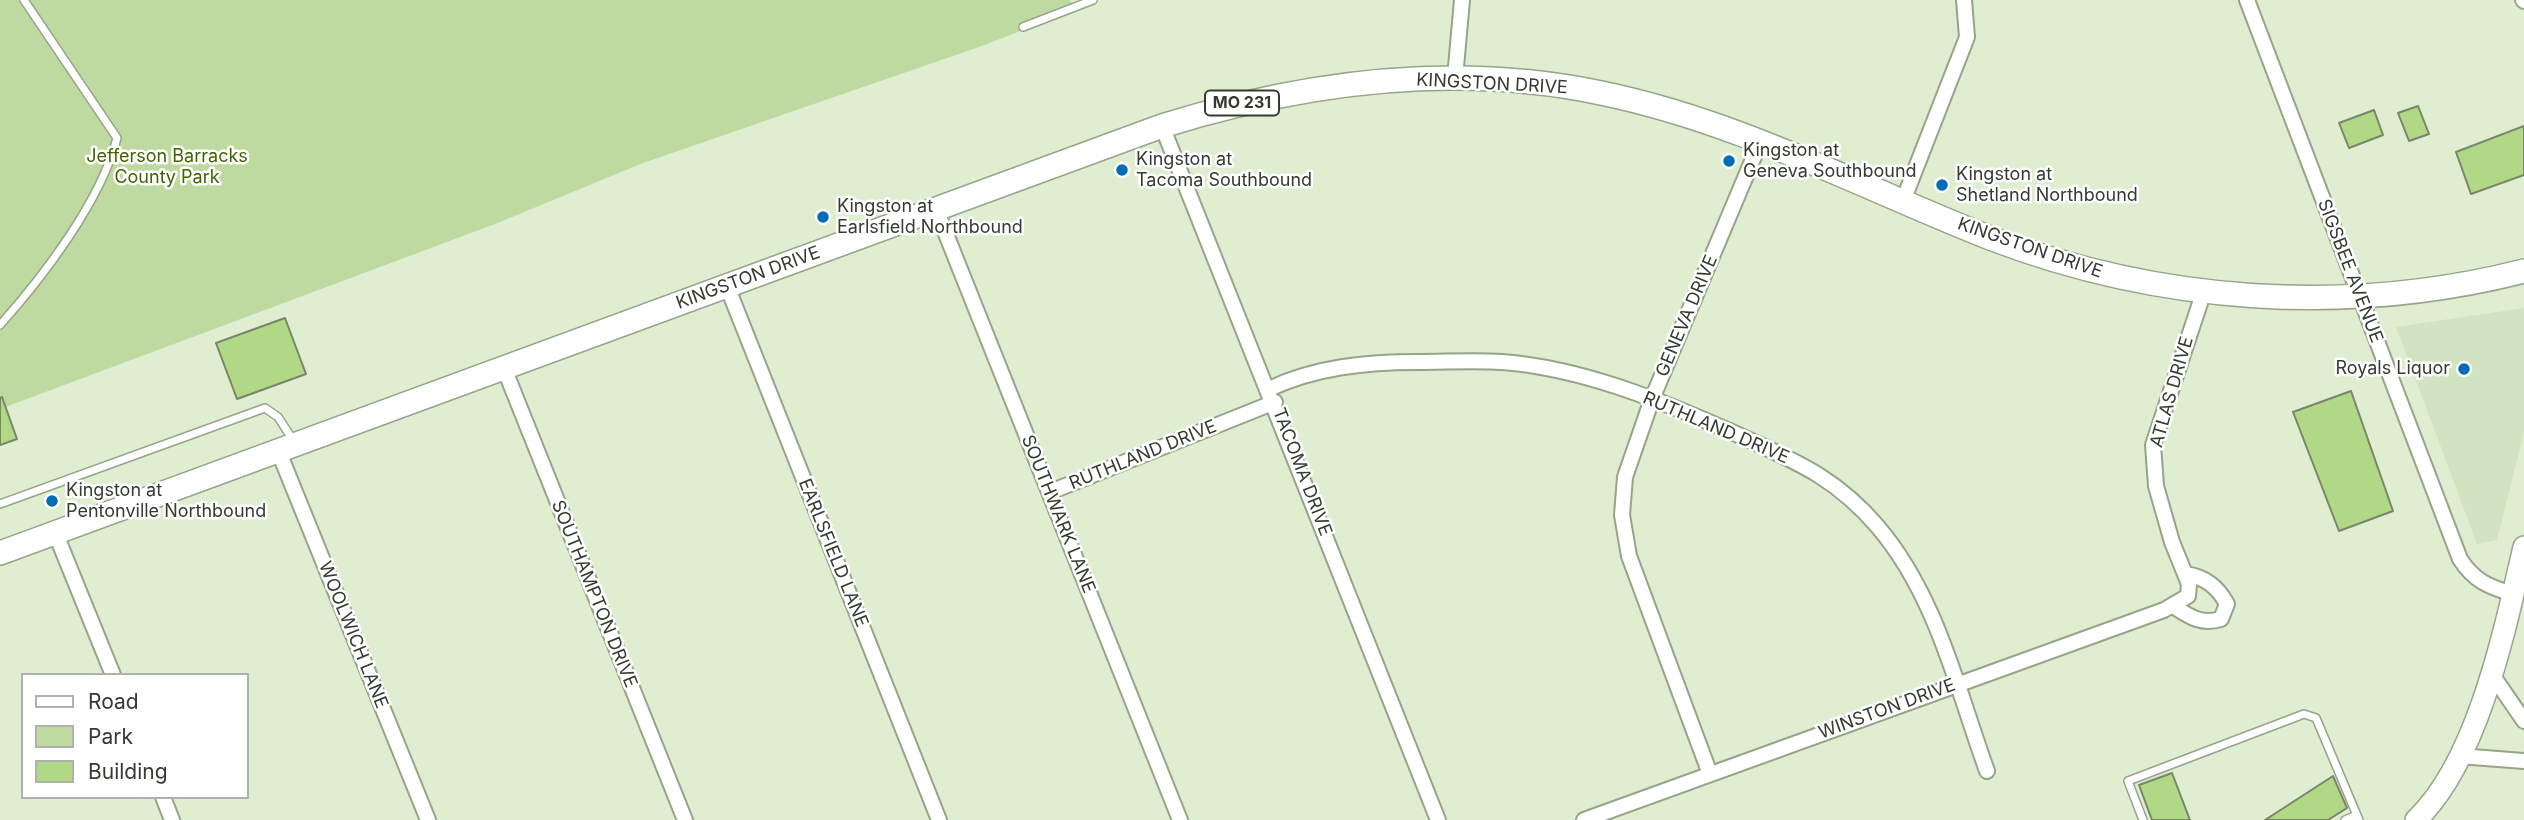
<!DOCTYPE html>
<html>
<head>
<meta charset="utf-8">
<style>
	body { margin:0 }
	#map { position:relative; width:2524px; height:820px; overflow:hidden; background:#dfedd1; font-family:Inter,sans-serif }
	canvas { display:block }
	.legend { position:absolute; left:21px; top:673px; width:228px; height:126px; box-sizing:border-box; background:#fff; border:2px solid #aeb1ac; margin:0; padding:9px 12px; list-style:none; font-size:21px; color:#353b30 }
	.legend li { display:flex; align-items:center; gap:14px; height:35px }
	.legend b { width:35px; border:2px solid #aeb1ac }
</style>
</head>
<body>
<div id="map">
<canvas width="2524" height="820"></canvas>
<ul class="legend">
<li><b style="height:9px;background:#fff"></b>Road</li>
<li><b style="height:19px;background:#bedaa0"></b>Park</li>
<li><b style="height:19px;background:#b1d884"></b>Building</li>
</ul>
</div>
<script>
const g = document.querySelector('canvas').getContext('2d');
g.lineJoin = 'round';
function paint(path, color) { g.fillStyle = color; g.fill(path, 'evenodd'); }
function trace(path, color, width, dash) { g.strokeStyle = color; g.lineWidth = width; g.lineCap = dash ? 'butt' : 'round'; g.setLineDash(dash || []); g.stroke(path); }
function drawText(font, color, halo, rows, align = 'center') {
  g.font = font + ' Inter,sans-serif'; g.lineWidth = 5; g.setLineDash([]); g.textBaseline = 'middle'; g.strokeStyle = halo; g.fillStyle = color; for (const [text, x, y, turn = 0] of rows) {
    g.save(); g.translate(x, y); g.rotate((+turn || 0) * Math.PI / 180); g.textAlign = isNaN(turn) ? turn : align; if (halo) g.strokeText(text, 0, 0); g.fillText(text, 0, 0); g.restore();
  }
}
paint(new Path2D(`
	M2524 308V432L2497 540 2477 544 2396 327Z`), '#d1e3c0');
paint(new Path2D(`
	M0 0H1070L1075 10 979 47 643 163 495 224 0 409Z`), '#bedaa0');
const building = new Path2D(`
	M2418 106 2429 134 2409 141 2398 113Z
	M2374 110 2383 135 2349 148 2339 123Z
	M2524 126V175L2471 194 2456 152Z
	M285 318 306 374 237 399 216 343Z
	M2351 391 2393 511 2339 531 2293 412Z
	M2 397 17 439 0 445V398Z
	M2172 773 2190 820H2152L2139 785Z
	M2333 776 2347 808 2328 820H2265Z`);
paint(building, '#b1d884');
trace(building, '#79866c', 2);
const lane = new Path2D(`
	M1023 27 1093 0
	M0 325C43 277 101 201 117 138L24 0
	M0 504 265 408 278 417 293 440
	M2143 820 2128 781 2304 714 2316 718 2359 820
	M2345 820 2357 815`);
const street = new Path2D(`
	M2247 0 2460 559C2474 581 2489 587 2513 594
	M2523 0 2524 1
	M1455 78 1462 0
	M1162 126 1438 820
	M1903 201 1967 37 1964 0
	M936 209 1180 820
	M727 286 939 820
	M504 368 685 820
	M1269 389C1315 367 1367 362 1418 362 1446 362 1474 360 1502 362 1582 368 1662 401 1734 433 1792 460 1835 476 1878 527 1936 595 1957 688 1987 771
	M278 450 428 820
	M1050 492 1275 402
	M55 532 113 675
	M2173 606C2190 617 2201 625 2221 619L2227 604C2217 586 2205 577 2185 574
	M2491 673 2524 721
	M2459 756 2524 761
	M1710 774 1629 556 1622 515 1625 477 1652 399 1761 140
	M163 797 172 820
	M1584 820 2164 610 2188 596 2189 584 2172 542 2156 486 2153 445 2204 291`);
const secondary = new Path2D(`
	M2416 820C2478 761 2505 629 2524 547`);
const primary = new Path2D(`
	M0 553 1162 126C1304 82 1454 62 1601 93 1738 121 1861 187 1990 238 2160 303 2347 316 2524 271`);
trace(lane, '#97a48a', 10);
trace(street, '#97a48a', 18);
trace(secondary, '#97a48a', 24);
trace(primary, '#97a48a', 26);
trace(lane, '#fff', 7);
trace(street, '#fff', 14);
trace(secondary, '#fff', 21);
trace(primary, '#fff', 23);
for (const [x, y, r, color] of [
	[1729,161,7,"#006bb6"],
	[1122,170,7,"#006bb6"],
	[1942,185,7,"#006bb6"],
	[823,217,7,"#006bb6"],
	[2464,369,7,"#006bb6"],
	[52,501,7,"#006bb6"]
]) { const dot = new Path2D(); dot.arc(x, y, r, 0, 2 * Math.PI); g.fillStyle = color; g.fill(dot); trace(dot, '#fff', 2.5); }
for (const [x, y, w] of [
	[1242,103,74]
]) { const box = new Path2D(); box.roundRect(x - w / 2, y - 12.5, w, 25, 5); g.fillStyle = '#fff'; g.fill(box); trace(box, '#353b30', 2); }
drawText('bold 16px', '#353b30', null, [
	["MO 231",1242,103]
]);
drawText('18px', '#353b30', '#fff', [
	["KINGSTON DRIVE",1492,84,3],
	["KINGSTON DRIVE",2030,248,19],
	["SIGSBEE AVENUE",2350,271,69],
	["KINGSTON DRIVE",748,278,-20],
	["GENEVA DRIVE",1687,316,-67],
	["ATLAS DRIVE",2172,392,-74],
	["RUTHLAND DRIVE",1716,428,23],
	["RUTHLAND DRIVE",1143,455,-22],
	["TACOMA DRIVE",1302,472,69],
	["SOUTHWARK LANE",1058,514,68],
	["EARLSFIELD LANE",833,553,68],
	["SOUTHAMPTON DRIVE",594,594,68],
	["WOOLWICH LANE",353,635,68],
	["WINSTON DRIVE",1887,709,-20]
]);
drawText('18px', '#353b30', '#fff', [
	["Kingston at",1743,151],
	["Geneva Southbound",1743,172],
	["Kingston at",1136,160],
	["Tacoma Southbound",1136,181],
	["Kingston at",1956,175],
	["Shetland Northbound",1956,196],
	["Kingston at",837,207],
	["Earlsfield Northbound",837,228],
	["Royals Liquor",2450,369,"right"],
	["Kingston at",66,491],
	["Pentonville Northbound",66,512]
], 'left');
drawText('18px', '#426304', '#fff', [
	["Jefferson Barracks",167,157],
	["County Park",167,178]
]);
</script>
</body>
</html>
